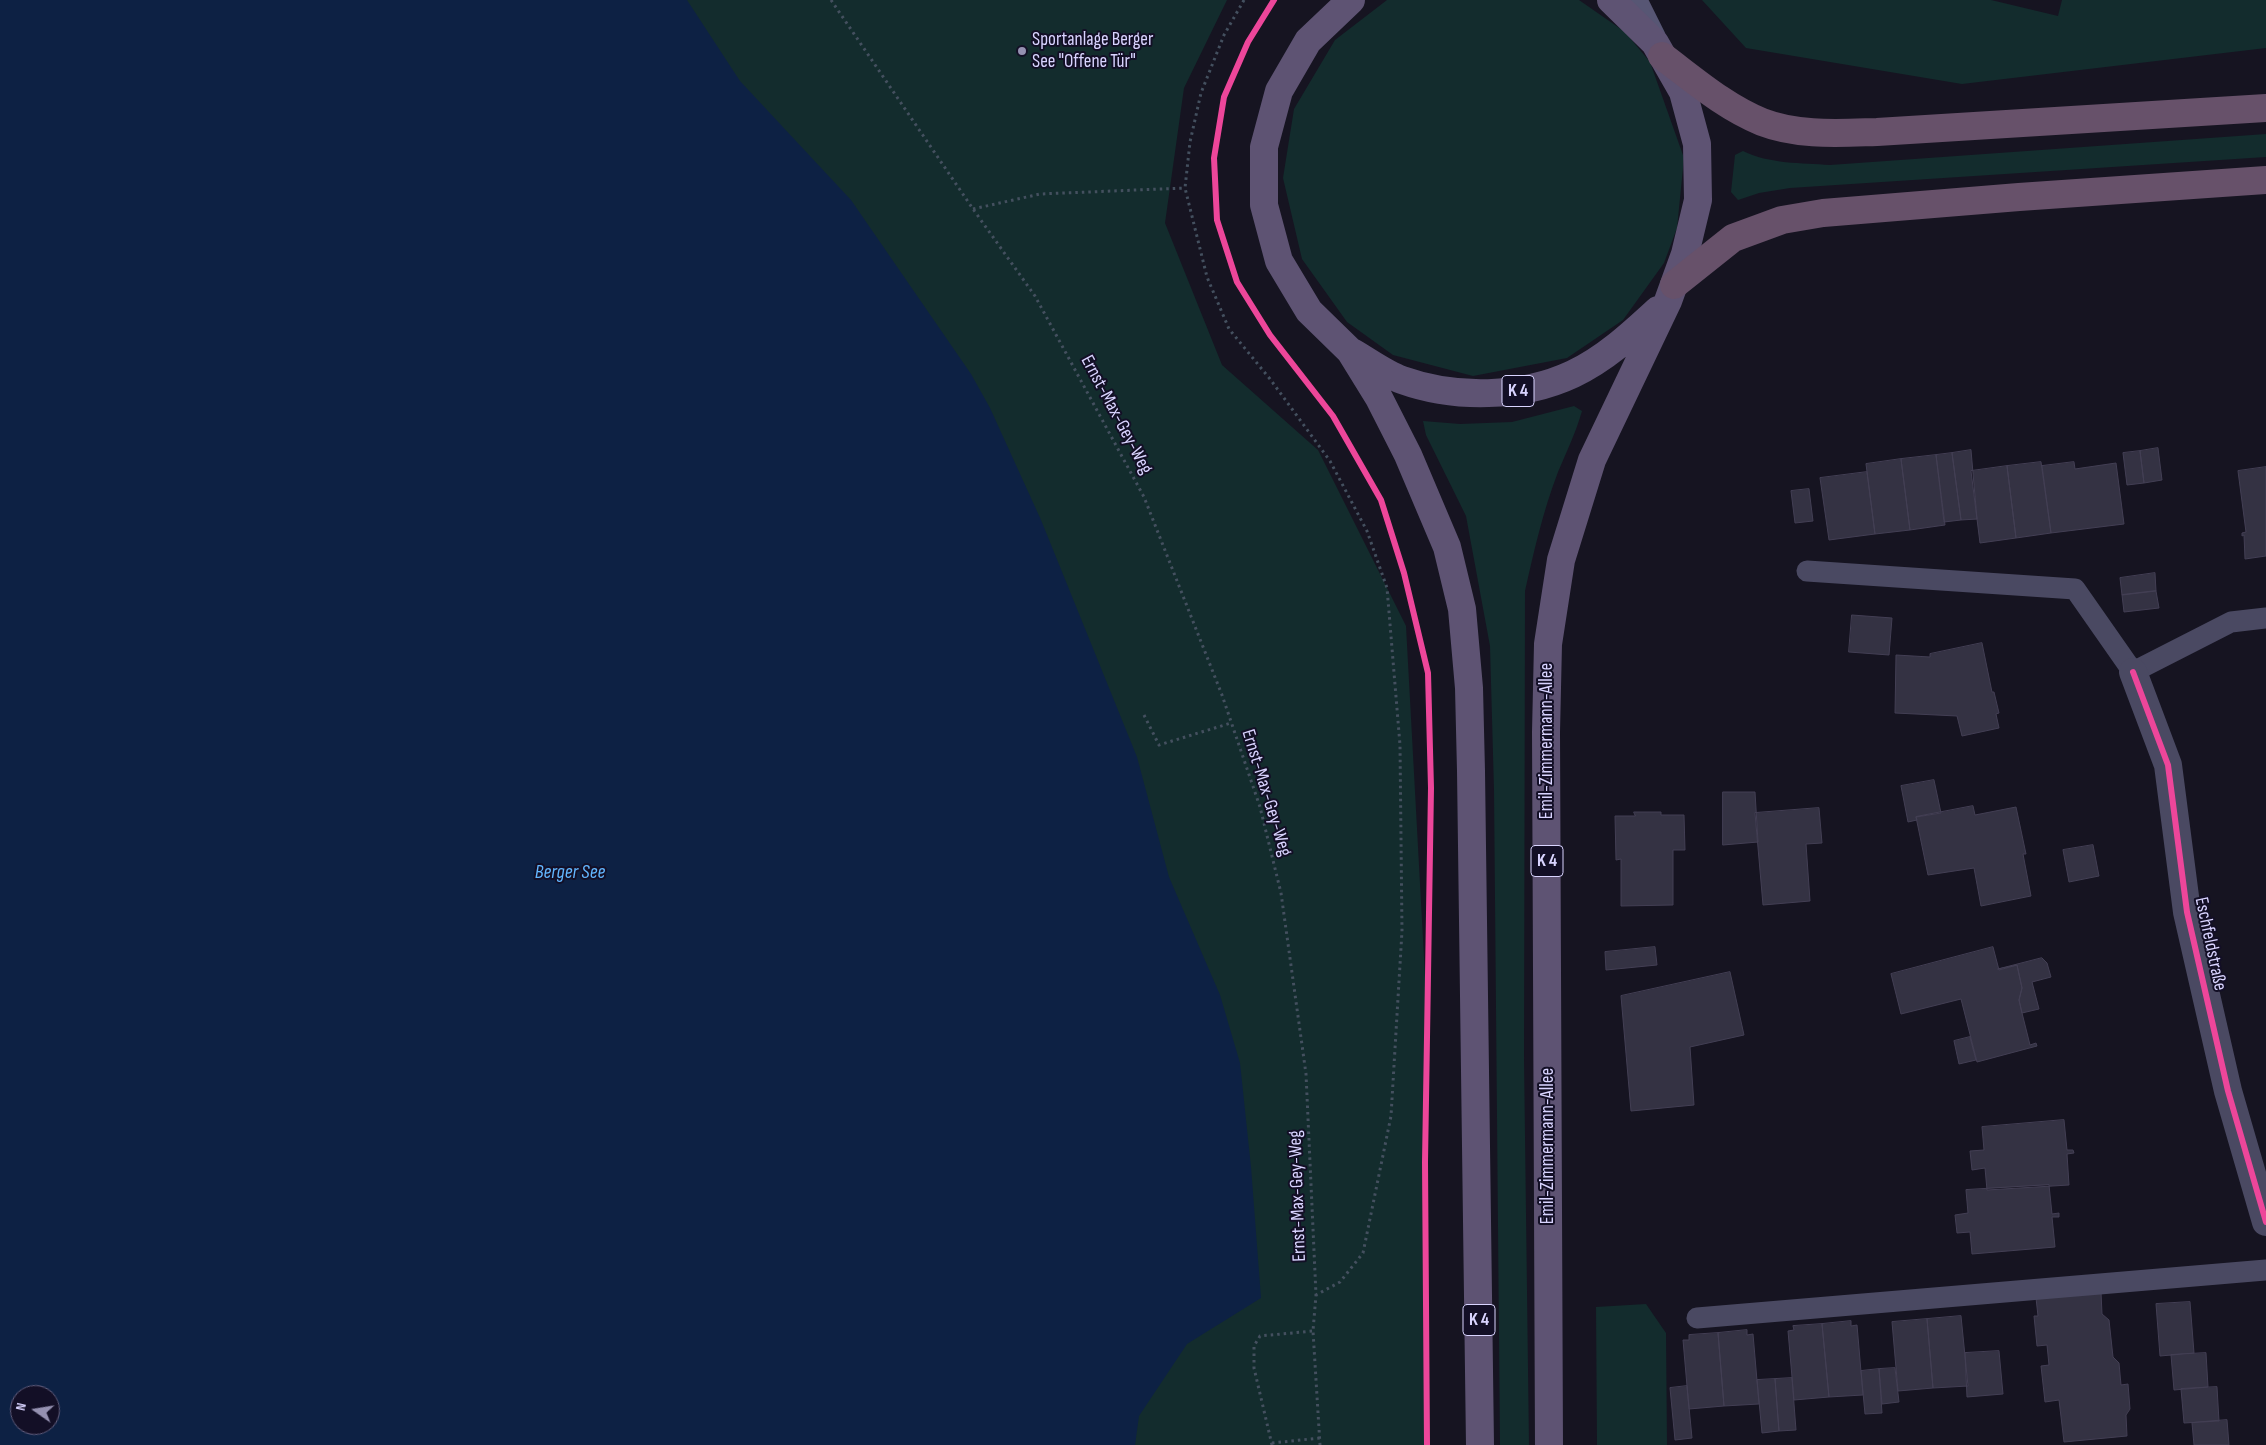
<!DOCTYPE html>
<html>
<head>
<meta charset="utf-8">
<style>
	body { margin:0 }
	#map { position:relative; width:2266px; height:1445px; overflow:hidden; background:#161421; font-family:"Sofia Sans Condensed",sans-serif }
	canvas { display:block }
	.north { position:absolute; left:10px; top:1385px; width:50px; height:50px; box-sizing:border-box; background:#130f26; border:1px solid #625e7d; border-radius:50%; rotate:283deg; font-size:14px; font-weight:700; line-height:20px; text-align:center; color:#d9d4ff }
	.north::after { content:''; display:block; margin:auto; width:18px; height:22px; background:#9591b1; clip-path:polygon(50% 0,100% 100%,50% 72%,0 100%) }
</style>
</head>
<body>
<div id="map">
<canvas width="2266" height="1445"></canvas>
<div class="north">N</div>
</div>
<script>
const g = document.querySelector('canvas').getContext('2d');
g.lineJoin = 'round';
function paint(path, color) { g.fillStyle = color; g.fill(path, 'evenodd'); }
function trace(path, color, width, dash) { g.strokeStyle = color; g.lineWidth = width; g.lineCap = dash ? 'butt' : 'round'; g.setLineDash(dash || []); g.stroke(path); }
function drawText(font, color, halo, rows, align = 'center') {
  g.font = font + ' "Sofia Sans Condensed",sans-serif'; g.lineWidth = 4; g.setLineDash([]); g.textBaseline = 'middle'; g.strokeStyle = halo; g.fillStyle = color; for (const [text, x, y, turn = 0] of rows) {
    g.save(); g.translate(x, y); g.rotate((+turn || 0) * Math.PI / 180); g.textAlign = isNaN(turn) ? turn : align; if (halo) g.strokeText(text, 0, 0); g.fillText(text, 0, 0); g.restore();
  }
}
paint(new Path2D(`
	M0 0H1227L1184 88 1165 223 1222 365 1318 450 1406 626 1426 994 1425 1445H0ZM20 1395H50V1425H20Z
	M1387 0H1579L1625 32 1650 62 1684 158 1677 228 1664 263 1623 320 1567 358 1473 376 1393 355 1347 322 1302 259 1283 178 1294 109 1335 40Z
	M1702 0H1991L2058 16 2062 0H2266V48L1962 84 1746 48Z
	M2266 134V157L1790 188 1759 193 1738 200 1731 192 1735 155 1743 151C1769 164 1802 163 1830 165Z
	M1574 406 1582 411C1576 432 1567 451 1558 472 1543 511 1534 551 1525 591L1524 1059 1529 1445H1500L1494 790 1490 646 1466 516 1426 435 1423 421 1460 424 1512 422Z
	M1646 1304 1666 1333 1667 1445H1597L1596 1307Z`), '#132c2d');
paint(new Path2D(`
	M0 0H687L740 81 851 200 971 374 990 408 1041 520 1137 757 1169 877 1220 995 1240 1063 1251 1167 1261 1298 1187 1344 1139 1416 1135 1445H0ZM20 1395H50V1425H20Z`), '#0d2144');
const building = new Path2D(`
	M2158 448 2162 480 2144 483 2140 451Z
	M1971 450 1977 519 1961 520 1952 453Z
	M2140 451 2144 483 2127 485 2123 453Z
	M1952 453 1961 520 1944 522 1936 455Z
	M1936 455 1945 525 1910 530 1901 459Z
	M1901 459 1910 530 1875 534 1866 464Z
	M2041 462 2051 533 2016 538 2007 466Z
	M2074 462 2075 469 2116 463 2124 524 2051 533 2042 466Z
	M2007 466 2016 538 1980 543 1971 471Z
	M2266 467V556L2245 559 2244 535 2242 536V533L2246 532 2238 471Z
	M1867 472 1875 534 1829 540 1820 478Z
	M1809 489 1813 521 1795 523 1791 491Z
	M2155 573 2156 591 2122 595 2120 578Z
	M2156 591 2159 608 2124 612 2122 595Z
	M1852 615 1892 618 1889 655 1849 652Z
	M1982 643 1992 692H1994L1999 713 1996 714 1999 728 1962 736 1957 716 1895 713 1896 655 1930 657V654Z
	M1934 780 1941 813 1916 817 1917 820 1908 822 1901 786Z
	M1723 792H1755L1758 842 1723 845Z
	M1973 806 1975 815 2016 807 2026 854H2023L2031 896 1981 906 1974 868 1928 875 1916 817Z
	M1819 808 1822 843 1806 844 1810 901 1763 905 1755 813Z
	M1634 812H1661V815H1684L1685 850H1673V905L1621 906V859L1616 860 1615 816H1635Z
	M2093 845 2099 876 2069 882 2063 850Z
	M1655 947 1657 965 1606 970 1605 952Z
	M1993 947 1999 970 2017 965 2022 988 2019 1000 2022 1013 2030 1045 2036 1043 2037 1046 1977 1062 1961 999 1901 1014 1891 974Z
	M2042 958 2047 963 2051 977 2032 982 2039 1009 2022 1013 2019 1000 2022 988 2017 965 1998 969Z
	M1730 972 1744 1035 1690 1047 1694 1105 1631 1111 1621 996Z
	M1970 1037 1976 1060 1959 1064 1954 1041Z
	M2064 1120 2067 1150H2073L2074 1153 2067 1154 2069 1185 1987 1190 1985 1168 1972 1170 1970 1151 1984 1150 1982 1127Z
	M2049 1185 2052 1214 2059 1213V1217H2052L2055 1247 1972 1254 1970 1232 1957 1233 1955 1215 1968 1213 1966 1190Z
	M2101 1292 2102 1314 2109 1320 2113 1357 2119 1363 2121 1385 2128 1384 2130 1409 2126 1415 2127 1436 2064 1442 2059 1400 2045 1402 2041 1366 2049 1365 2047 1345 2037 1346 2034 1316H2038L2036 1298Z
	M2190 1302 2194 1353 2160 1356 2156 1304Z
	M1961 1316 1968 1386 1933 1388 1927 1319Z
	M1927 1319 1933 1388 1898 1391 1892 1322Z
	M1851 1321V1326L1857 1325 1863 1395 1829 1397 1822 1324Z
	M1822 1324 1829 1397 1794 1400 1788 1331 1794 1330 1793 1326Z
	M1747 1330V1335L1753 1334 1759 1404 1724 1406 1718 1333Z
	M1718 1333 1724 1406 1689 1409 1683 1340H1689V1335Z
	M1999 1351 2003 1394 1967 1397 1965 1353Z
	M2206 1353 2208 1387 2174 1390 2171 1355Z
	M1895 1368 1899 1402 1882 1404 1879 1369Z
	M1879 1369 1882 1413 1865 1414 1861 1371Z
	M1792 1378 1796 1430 1779 1431 1775 1379Z
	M1775 1379 1779 1431 1762 1433 1757 1380Z
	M1687 1386 1692 1438 1675 1440 1670 1388Z
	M2217 1387 2219 1421 2184 1423 2181 1389Z
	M2227 1420 2229 1445H2194L2192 1423Z`);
paint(building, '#343243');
trace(building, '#433f54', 1);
trace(new Path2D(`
	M831 0 973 209 1035 296 1144 497 1222 695 1260 807 1281 893 1306 1074 1316 1295 1313 1331 1320 1445
	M1244 0 1224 35 1201 93 1190 142 1185 188 1207 277 1229 329 1270 379 1330 461 1367 531 1387 588 1400 745 1402 931 1391 1116 1363 1253 1340 1282 1316 1295
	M973 209 1040 194 1185 188
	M1144 715 1159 745 1231 723
	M1272 1443 1320 1438
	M1272 1445 1254 1368V1346L1260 1336 1313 1331`), '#44505f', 3, [2.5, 4]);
trace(new Path2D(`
	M1807 571 2075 589 2133 672 2231 622 2266 618
	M1697 1318 2266 1270`), '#4a4962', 21);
trace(new Path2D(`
	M2133 672 2168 765 2187 912 2228 1091 2266 1222`), '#4a4962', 28);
trace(new Path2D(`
	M1633 0 1652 38`), '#575674', 28);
trace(new Path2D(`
	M1351 0 1308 41 1279 91 1264 147V205L1279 261 1309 311 1350 351 1379 398 1408 455 1447 547 1462 609 1469 688 1471 771 1480 1445
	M1352 352C1368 361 1385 374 1402 380 1455 399 1522 398 1573 374 1605 359 1632 334 1658 310
	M1549 1445 1546 732 1548 644 1561 560 1592 460 1668 301 1685 254 1698 200 1697 144 1683 92 1655 43 1611 0`), '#5e5373', 28);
trace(new Path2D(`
	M1662 56C1694 80 1725 107 1762 122 1798 136 1839 133 1877 132L2266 108
	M1674 285 1733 238 1782 220 1823 213 2019 197 2266 180`), '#67516a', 28);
trace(new Path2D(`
	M1274 0 1248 42 1224 97 1214 158 1217 220 1237 282 1270 335 1333 416 1381 500 1404 573 1428 673 1431 788 1425 1162 1427 1445
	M2133 672 2168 765 2187 912 2228 1091 2266 1222`), '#ed469a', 6);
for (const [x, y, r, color] of [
	[1022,51,5,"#9591b1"]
]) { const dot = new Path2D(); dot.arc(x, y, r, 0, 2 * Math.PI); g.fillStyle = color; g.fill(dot); trace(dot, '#130f26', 2); }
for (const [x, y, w] of [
	[1518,391,32],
	[1547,861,32],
	[1479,1320,32]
]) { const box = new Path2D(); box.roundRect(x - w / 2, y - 15.5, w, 31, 4); g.fillStyle = '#130f26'; g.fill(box); trace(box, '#d9d4ff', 1); }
drawText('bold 18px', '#d9d4ff', null, [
	["K 4",1518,391],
	["K 4",1547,861],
	["K 4",1479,1320]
]);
drawText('19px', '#d9d4ff', '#130f26', [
	["Sportanlage Berger",1032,40],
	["See \"Offene Tür\"",1032,62]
], 'left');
drawText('19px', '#d9d4ff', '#130f26', [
	["Ernst-Max-Gey-Weg",1116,415,62],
	["Emil-Zimmermann-Allee",1547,741,-90],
	["Ernst-Max-Gey-Weg",1266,793,73],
	["Eschfeldstraße",2210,944,78],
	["Emil-Zimmermann-Allee",1548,1146,-90],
	["Ernst-Max-Gey-Weg",1298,1196,-92]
]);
drawText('italic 20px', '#62b6ff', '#130f26', [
	["Berger See",570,873]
]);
</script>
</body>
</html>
